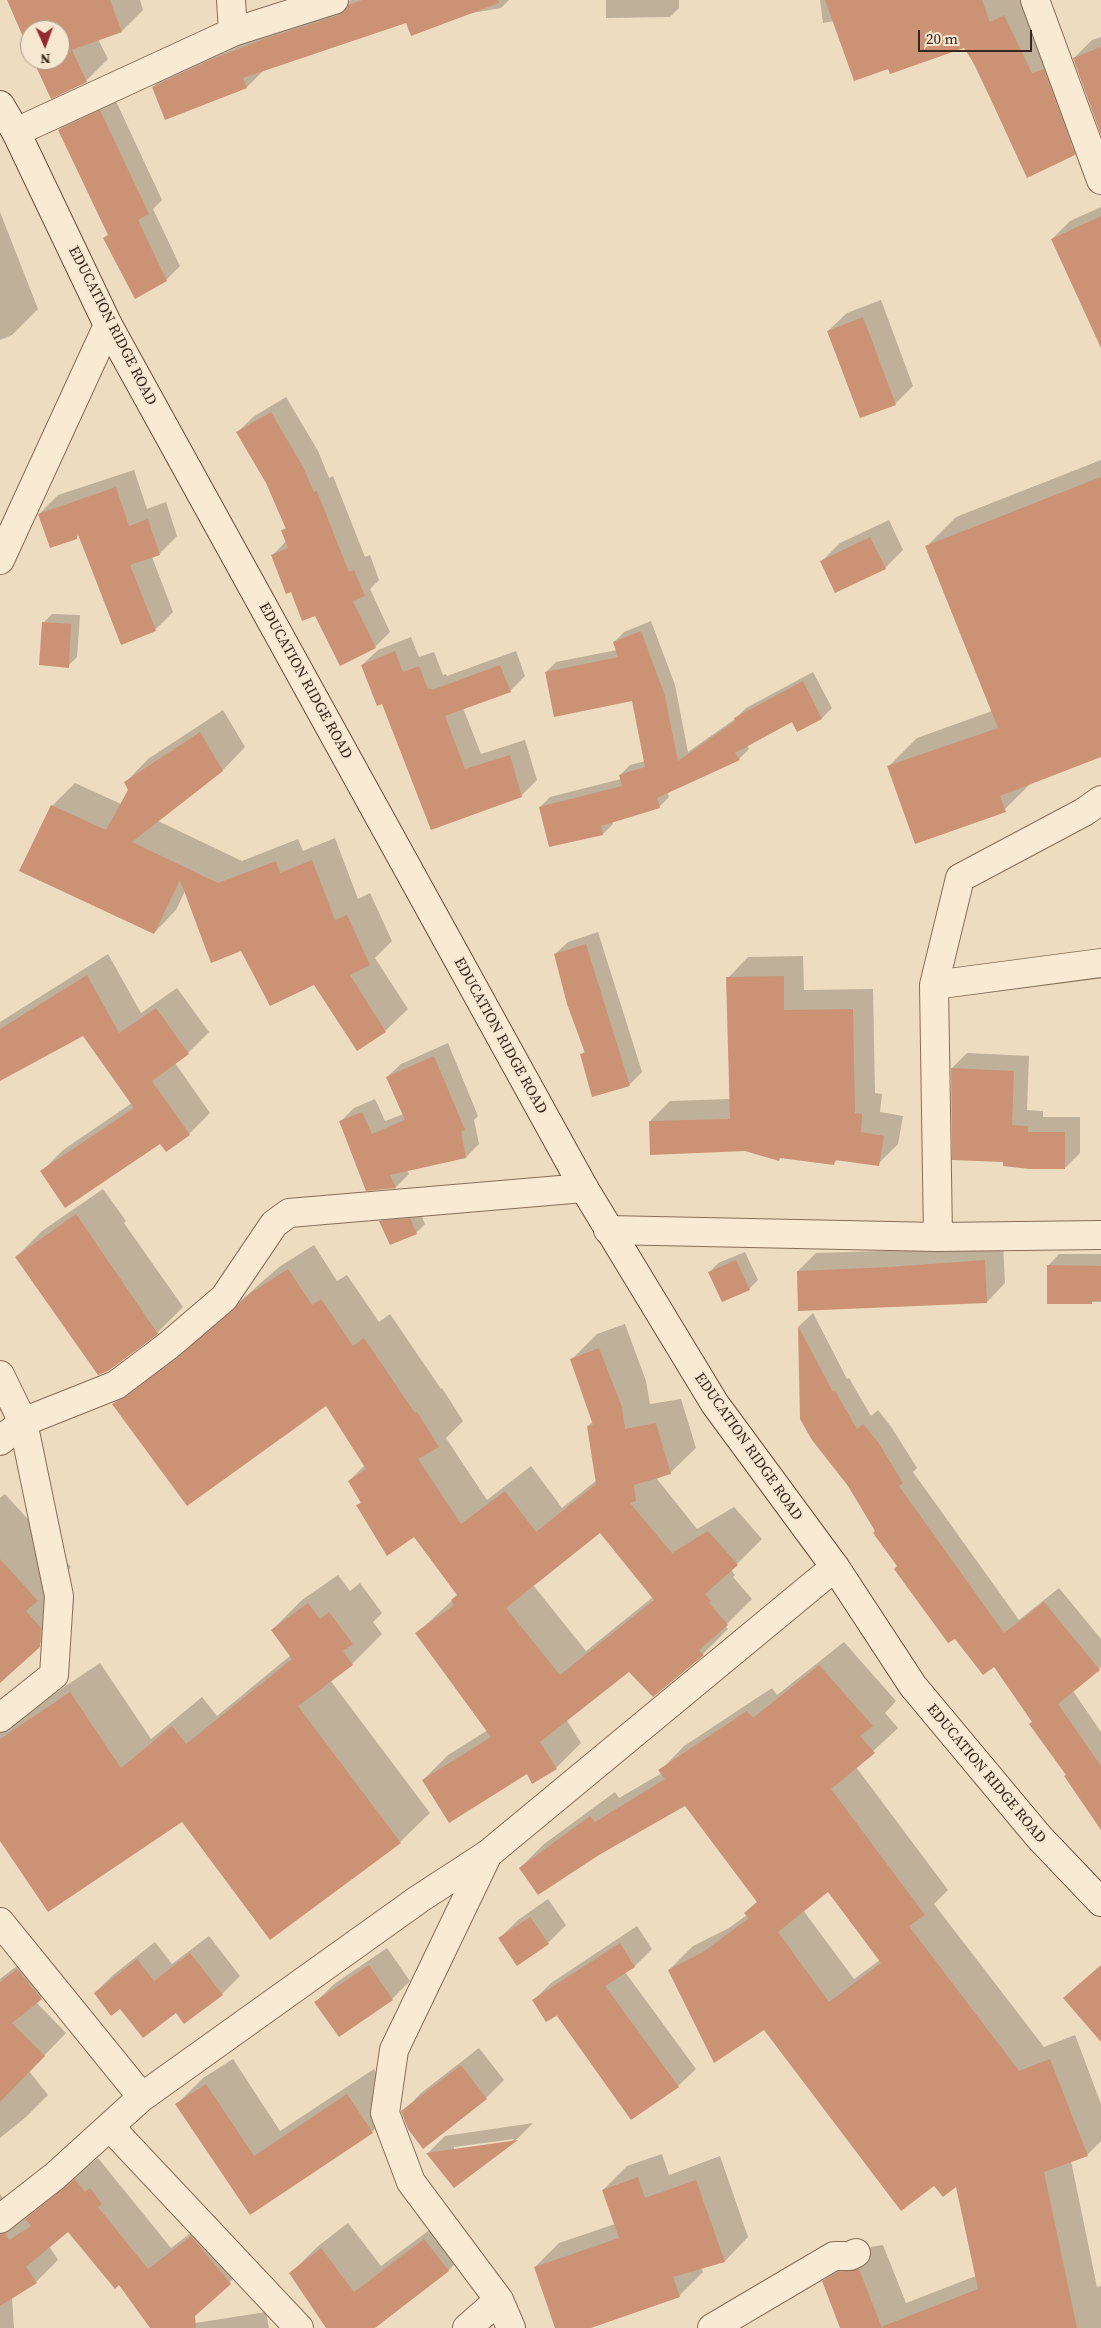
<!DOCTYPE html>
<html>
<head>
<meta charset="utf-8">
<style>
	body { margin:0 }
	#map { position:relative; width:1101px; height:2328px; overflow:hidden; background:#eedcc0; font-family:"Source Serif 4",serif }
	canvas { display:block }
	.north { position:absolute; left:20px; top:20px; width:50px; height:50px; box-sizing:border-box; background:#f5e7d0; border:1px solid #a99a88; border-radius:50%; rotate:178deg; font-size:14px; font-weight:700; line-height:20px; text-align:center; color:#36271d }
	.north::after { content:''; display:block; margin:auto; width:18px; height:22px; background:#962833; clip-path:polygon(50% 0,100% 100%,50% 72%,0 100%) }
	.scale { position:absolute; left:918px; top:30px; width:114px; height:22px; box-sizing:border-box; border:2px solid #36271d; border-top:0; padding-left:6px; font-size:15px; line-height:18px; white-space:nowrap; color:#36271d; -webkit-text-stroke:4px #f5e7d0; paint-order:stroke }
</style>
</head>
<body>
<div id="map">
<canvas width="1101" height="2328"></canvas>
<div class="north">N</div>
<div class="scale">20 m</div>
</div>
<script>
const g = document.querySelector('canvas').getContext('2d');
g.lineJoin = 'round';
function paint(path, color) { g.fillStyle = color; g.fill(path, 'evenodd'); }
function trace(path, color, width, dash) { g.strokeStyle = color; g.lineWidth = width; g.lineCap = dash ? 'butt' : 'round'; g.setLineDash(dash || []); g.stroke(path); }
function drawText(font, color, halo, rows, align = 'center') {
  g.font = font + ' "Source Serif 4",serif'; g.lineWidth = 4; g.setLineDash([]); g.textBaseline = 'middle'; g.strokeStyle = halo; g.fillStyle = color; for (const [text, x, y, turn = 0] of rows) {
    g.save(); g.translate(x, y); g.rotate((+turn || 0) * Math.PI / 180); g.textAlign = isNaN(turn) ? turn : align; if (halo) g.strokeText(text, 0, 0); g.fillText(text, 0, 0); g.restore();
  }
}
paint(new Path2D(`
	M9 0H140L143 10 122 31 98 39 108 59 86 81 34 60H60V30H30V50Z
	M352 0H392L264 70 247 87 166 119 153 87 170 70 282 22Z
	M399 0H509L501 8 466 14Z
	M606 0H679V8L670 17 606 18Z
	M820 0H1028L1096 133 1075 154 1028 176 965 46 888 68 834 21 823 23Z
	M1101 37V131L1074 58 1092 40Z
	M114 97 162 200 153 209 180 266 166 280 104 238 109 234 59 130 73 116Z
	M1101 207V342L1052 239 1070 221Z
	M0 212 38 309 12 335 0 340Z
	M881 300 913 386 895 404 828 331 847 313Z
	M286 397 318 451 329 478 333 476 365 557 370 555 379 580 370 589 390 632 375 647 316 615 292 591 273 555 286 541 282 531 287 527 267 482 237 433 253 417Z
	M1101 460V755L1031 783 1002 812 888 767 917 738 992 711 927 546 956 517Z
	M134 470 147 509 166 502 177 536 159 554 152 557 173 612 155 630 80 534 76 538 40 513 58 495Z
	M889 520 903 550 885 568 822 561 840 543Z
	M52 614 80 615 77 657 68 666 43 623Z
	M651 621 675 685 688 752 735 719 746 708 813 672 832 708 822 718 797 730 793 721 747 745 749 749 739 759 667 791 669 797 659 807 612 821 613 824 603 834 540 807 550 797 621 779 620 775 630 765 645 761 633 700 546 672 556 662 617 650 614 642 624 632Z
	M411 637 419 657 434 652 443 675 446 674 447 676 516 651 525 676 510 691 463 708 481 754 525 740 537 780 521 796 431 829 383 703 362 665 378 650Z
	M223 710 245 747 223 770 158 821 242 861 298 839 303 851 335 838 358 899 370 893 392 941 375 958 408 1009 385 1031 315 983 242 950 185 891 176 910 154 933 52 806 75 783 121 804 129 790 126 782 148 759Z
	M598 932 642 1072 629 1085 581 1055 586 1050 555 954 568 942Z
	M108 954 141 1013 177 988 209 1032 188 1053 175 1063 210 1113 189 1134 42 1171 63 1150 132 1103 83 1034 0 1080V1022Z
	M803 956 804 990 873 989 875 1093 882 1094 880 1112 903 1116 898 1144 878 1164 838 1159 834 1163 781 1157 778 1160 650 1121 670 1101 730 1099 728 978 748 957Z
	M448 1043 478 1116 474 1120 479 1144 466 1157 407 1170 409 1174 396 1187 367 1189 341 1121 354 1108 375 1099 385 1121 404 1114 387 1077 401 1064Z
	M967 1053 1029 1056 1027 1110 1043 1111V1117H1080V1153L1065 1168 1004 1160 952 1068Z
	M103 1189 126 1221 124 1223 183 1307 157 1333 16 1257 42 1231Z
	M419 1210 425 1224 416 1233 381 1221 389 1213Z
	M1003 1243 1005 1283 987 1302 798 1271 816 1253 909 1250Z
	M314 1245 337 1281 347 1275 379 1322 390 1314 441 1389 442 1388 463 1421 446 1438 487 1500 531 1466 562 1508 597 1480 588 1426 593 1421 572 1359 597 1334 625 1324 646 1381 650 1404 681 1399 696 1448 670 1473 657 1479 697 1529 734 1507 762 1539 731 1570 735 1575 733 1577 752 1599 725 1626 728 1629 703 1654 653 1696 629 1670 566 1719 581 1743 556 1768 527 1773 423 1780 448 1755 488 1730 417 1633 459 1594 414 1535 358 1505 362 1501 349 1481 365 1465 326 1404H113L138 1379 152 1373 205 1332 279 1267ZM600 1531 653 1597 586 1651 533 1585Z
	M745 1252 758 1280 749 1289 710 1272 718 1263Z
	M1059 1254H1101V1302L1048 1303V1266Z
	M813 1313 847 1379 849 1378 871 1416 878 1410 892 1428 917 1468 913 1472 1019 1620 1059 1588 1101 1639V1667L1073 1691 1101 1732V1806L1068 1775 994 1665 899 1566 849 1486 801 1419 799 1326Z
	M5 1494 71 1567 60 1578 74 1594 73 1612 0 1681V1498Z
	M338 1575 350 1591 360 1583 382 1613 373 1622 382 1634 352 1664 330 1680 430 1813 400 1842 182 1820 0 1839V1730L100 1663 151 1739 202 1697 217 1716 291 1655 272 1630 302 1600Z
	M844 1642 896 1701 885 1713 898 1728 856 1767 948 1890 934 1904 1044 2047 1075 2035 1101 2104V2141L1087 2155 1071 2161 1097 2287 1101 2286V2328H841L823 2282 847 2257 864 2248 883 2245 906 2303 976 2276 957 2185 934 2184 764 2028 669 1970 693 1946 729 1928 747 1915 746 1913 758 1901 686 1804 520 1868 544 1844 615 1792 619 1798 662 1773 660 1771 684 1746 772 1688 777 1695ZM828 1890 880 1960 854 1979 803 1910Z
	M548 1899 566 1925 548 1943 500 1938 518 1920Z
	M637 1926 652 1949 635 1966 625 1972 696 2069 678 2086 562 2012 534 2000 551 1983Z
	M209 1936 240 1976 222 1994 176 2011 121 2007 95 1993 113 1975 155 1942 172 1964Z
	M40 1948 63 1976 36 2002 66 2033 29 2071 48 2095 26 2117 0 2138V1979Z
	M387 1948 410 1981 392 1999 316 2002 334 1984Z
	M479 2048 504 2080 486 2098 403 2112 421 2093Z
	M233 2059 280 2131 374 2069 398 2106 372 2132 251 2213 177 2104 203 2078Z
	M533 2123 517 2139 454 2186 428 2153 445 2136ZM514 2139 511 2142 454 2150V2147Z
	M662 2154 669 2175 720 2156 748 2237 725 2261 701 2268 703 2272 679 2296 587 2328H556L535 2267 559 2243 615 2224 603 2190 627 2166Z
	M98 2158 171 2248 214 2215 253 2261 179 2328H152L120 2283 69 2230 49 2246 58 2260 36 2282 12 2297 14 2328H0V2194L16 2215 33 2209Z
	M451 2214 474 2244 448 2271 373 2328H330L291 2273 317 2247 348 2223 381 2266Z
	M266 2312 269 2328H185L189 2324Z`), '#0003');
paint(new Path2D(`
	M7 0H110L122 32 72 50 87 82 51 99 33 60H60V30H30V53Z
	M362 0H498L499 3 411 36 406 23 243 78 247 88 165 120 152 87 210 60 264 39 339 15 345 11 348 5Z
	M825 0H982L990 22 1004 15 1032 73 1044 69 1075 155 1027 178 975 65 964 48 890 74 888 69 854 81Z
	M1101 47V135L1073 58Z
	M100 110 149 214 138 220 167 281 135 299 103 238 108 235 58 130Z
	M1101 216V348L1051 239Z
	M863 317 896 405 860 418 827 331Z
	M271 412 303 467 314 492 317 491 349 572 354 570 365 596 353 601 376 648 340 666 315 616 302 621 291 592 286 594 271 555 288 548 281 530 286 529 266 483 236 432Z
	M1101 477V757L1000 796 1006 812 915 844 887 766 998 728 925 546Z
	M116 487 129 526 148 519 160 555 130 565 156 631 121 645 77 532V539L50 548 38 514Z
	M870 537 886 569 835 593 820 561Z
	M42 622 71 624 69 668 39 665Z
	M641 631 665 696 678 761 735 721 734 718 803 681 822 719 797 732 792 722 735 753 740 760 657 798 660 808 601 826 603 835 549 847 539 807 622 786 619 775 645 767 632 701 554 717 545 672 618 657 613 642Z
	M395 651 403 672 419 666 428 689 431 688 432 690 500 665 511 692 445 716 465 769 510 755 522 797 431 830 382 704 377 706 361 665Z
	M200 732 223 771 132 842 218 883 276 861 280 873 312 860 335 920 347 915 370 965 350 975 386 1032 357 1051 314 985 270 1006 241 951 211 963 180 880 154 934 19 871 51 805 106 830 128 790 124 782Z
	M586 944 630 1086 592 1097 580 1054 585 1053 567 1004 554 954Z
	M87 975 119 1033 156 1008 189 1054 152 1081 190 1135 166 1152 160 1144 65 1208 40 1171 134 1108 83 1036 0 1081V1029Z
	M784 976V1010L853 1009 855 1113 862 1114 861 1132 884 1136 879 1166 835 1160 834 1165 780 1158 779 1161 745 1151 650 1155 649 1121 730 1119 726 977Z
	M434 1056 465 1130 461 1131 466 1158 390 1175 396 1188 366 1191 339 1121 362 1112 372 1134 405 1120 386 1077Z
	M951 1068 1014 1071 1012 1125 1028 1126V1132H1065V1169H1030L1003 1166V1162L952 1160Z
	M76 1214 158 1334 108 1371 98 1375 15 1257Z
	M410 1218 417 1234 390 1245 379 1221Z
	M736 1260 750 1290 722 1302 708 1272Z
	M985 1260 987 1303 798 1311 797 1271 890 1267Z
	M1047 1265 1101 1266V1301H1092V1304H1047Z
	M288 1269 312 1305 321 1299 353 1346 364 1338 415 1413 417 1412 439 1447 418 1459 461 1524 505 1491 536 1532 596 1484 587 1426 593 1425 570 1359 599 1348 622 1407 625 1429 656 1423 671 1474 634 1485 636 1501 630 1503 672 1553 708 1531 738 1565 705 1594 711 1601 709 1603 728 1625 699 1650 704 1655 653 1697 629 1672 540 1742 557 1769 532 1784 527 1774 449 1823 422 1780 491 1737 415 1633 454 1605 451 1600 457 1595 414 1537 387 1556 356 1505 361 1503 348 1481 366 1469 326 1406 187 1506 112 1404 125 1397 178 1357 252 1292ZM600 1533 654 1600 560 1675 506 1608Z
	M798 1326 833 1392 835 1391 857 1429 863 1424 878 1442 903 1483 899 1486 1004 1633 1044 1602 1100 1670 1058 1704 1101 1766V1830L1064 1776 1066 1775 1029 1724 1032 1722 994 1667 983 1675 955 1639 948 1643 894 1569 897 1566 873 1533 875 1531 848 1486 812 1440 800 1419Z
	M0 1559 38 1601 26 1611 41 1628 40 1647 0 1683Z
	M308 1603 320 1619 329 1612 353 1644 343 1651 353 1665 298 1706 401 1843 270 1940 182 1822 48 1912 0 1841V1739L70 1692 121 1768 172 1726 186 1744 292 1659 271 1630Z
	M819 1665 873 1726 860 1736 875 1753 831 1789 925 1915 909 1926 1019 2071 1050 2059 1088 2156 1044 2172 1077 2328H883V2326L978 2289 956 2187 943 2197 934 2186 901 2211 764 2030 714 2063 668 1970 703 1952 749 1918 744 1913 757 1902 685 1806 599 1855 538 1895 519 1868 590 1816 595 1822 665 1779 658 1770 747 1711 753 1718ZM828 1892 881 1963 829 2002 778 1932Z
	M530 1917 549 1944 517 1966 498 1938Z
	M620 1943 635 1967 605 1986 679 2087 631 2120 557 2016 558 2015 546 2022 532 2000Z
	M190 1953 223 1995 184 2024 176 2013 143 2038 120 2009 111 2016 94 1993 137 1959 154 1981Z
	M369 1965 393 2000 339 2037 314 2002Z
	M1101 1965V2042L1063 1998Z
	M17 1969 42 1999 12 2023 45 2056 0 2102V1982Z
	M461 2065 487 2099 423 2149 408 2129 401 2111Z
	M206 2084 254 2156 347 2094 373 2133 250 2215 175 2104Z
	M518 2140 454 2188 426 2153Z
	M638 2177 645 2198 696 2180 725 2262 673 2277 680 2297 591 2328H555L534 2267 619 2238 602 2190Z
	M75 2179 85 2192 90 2188 102 2204 98 2207 148 2269 191 2236 231 2284 195 2316 196 2328H150L119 2285 115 2289 68 2232 26 2267 37 2283 0 2306V2234L5 2233 9 2240 31 2226 25 2219Z
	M424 2239 449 2271 375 2328H326L289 2273 321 2248 354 2292Z
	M859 2269 882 2328H840L822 2281 838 2272Z`), '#cc9276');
const minor = new Path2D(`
	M231 0 233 32
	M1035 0 1101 180
	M16 132 233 32 334 0
	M0 560 108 325
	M934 985 1101 963
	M608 1230 938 1237 1101 1235
	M938 1237 934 985 960 878 1084 812 1101 800
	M0 1375 23 1422 59 1596 54 1675 0 1718
	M0 1441 23 1422 116 1385 169 1345 224 1298 274 1224 289 1213 584 1188
	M488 1854 394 2050 385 2113 411 2182 499 2300 511 2328
	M0 1922 142 2097
	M110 2127 299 2328
	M0 2219 55 2176 142 2097 419 1899 488 1854 835 1567
	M467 2328 499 2300
	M712 2328 834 2256H850L856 2253`);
const secondary = new Path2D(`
	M0 105 16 132 108 325 584 1188 715 1404 835 1567 913 1686 1039 1837 1101 1902`);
trace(minor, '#876d58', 30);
trace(secondary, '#684e3c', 30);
trace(minor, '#f9ead4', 28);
trace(secondary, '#f9ead4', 28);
drawText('15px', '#36271d', '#f5e7d0', [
	["EDUCATION RIDGE ROAD",112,326,63],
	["EDUCATION RIDGE ROAD",305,681,61],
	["EDUCATION RIDGE ROAD",500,1036,61],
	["EDUCATION RIDGE ROAD",748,1447,55],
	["EDUCATION RIDGE ROAD",986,1774,50]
]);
</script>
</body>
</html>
